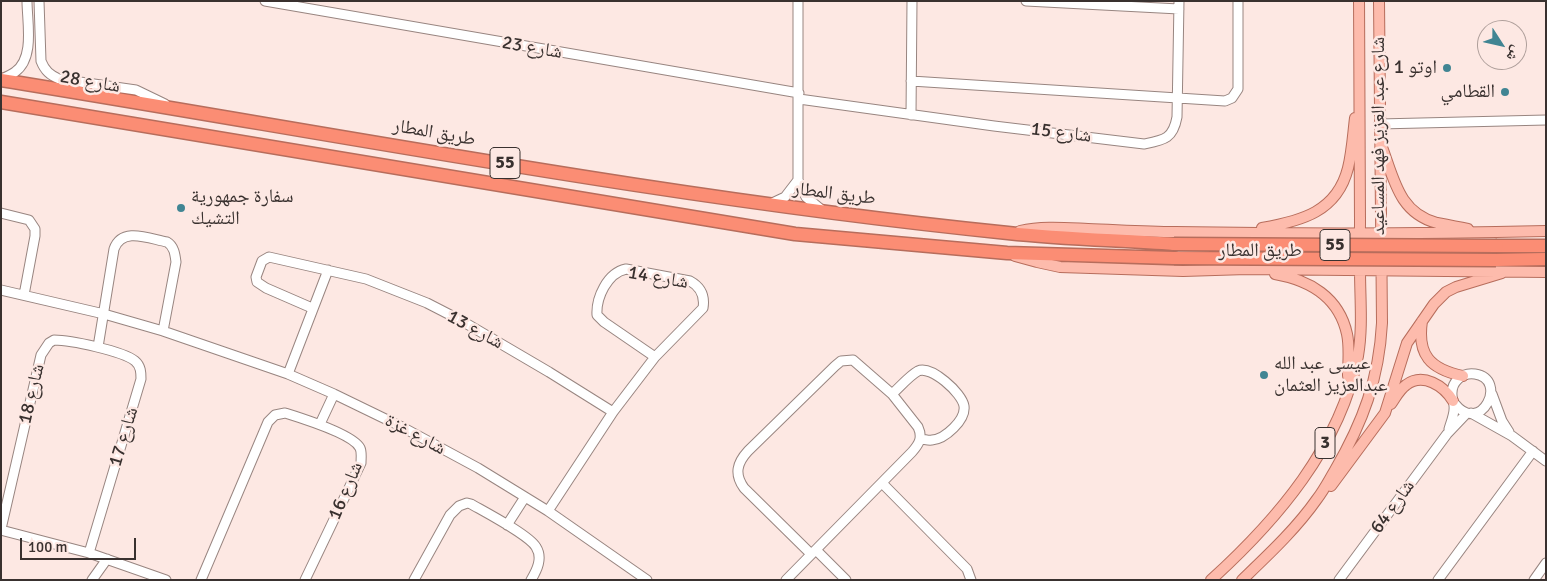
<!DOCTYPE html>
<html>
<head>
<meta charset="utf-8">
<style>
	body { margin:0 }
	#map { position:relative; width:1547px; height:581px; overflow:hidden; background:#fde8e3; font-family:Signika,"Noto Naskh Arabic",sans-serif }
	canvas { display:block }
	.frame { position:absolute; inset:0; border:2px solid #39312f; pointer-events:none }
	.north { position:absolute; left:1477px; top:20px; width:50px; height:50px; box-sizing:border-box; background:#fde8e3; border:1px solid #af9f9b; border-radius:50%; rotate:125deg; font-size:14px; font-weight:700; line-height:20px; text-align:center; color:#39312f }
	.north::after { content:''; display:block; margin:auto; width:18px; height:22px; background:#418593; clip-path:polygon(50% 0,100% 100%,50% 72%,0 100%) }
	.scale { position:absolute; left:20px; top:538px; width:116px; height:22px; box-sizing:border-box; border:2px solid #39312f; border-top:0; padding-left:6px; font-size:15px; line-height:18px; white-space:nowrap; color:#39312f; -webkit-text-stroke:4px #fde8e3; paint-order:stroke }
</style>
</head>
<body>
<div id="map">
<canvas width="1547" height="581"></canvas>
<div class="frame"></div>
<div class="north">ش</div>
<div class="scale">100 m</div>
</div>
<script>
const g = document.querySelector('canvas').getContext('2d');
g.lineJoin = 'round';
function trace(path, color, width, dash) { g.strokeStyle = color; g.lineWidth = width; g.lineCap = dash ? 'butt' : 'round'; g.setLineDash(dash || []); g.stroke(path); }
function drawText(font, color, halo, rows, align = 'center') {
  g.font = font + ' Signika,"Noto Naskh Arabic",sans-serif'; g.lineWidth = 5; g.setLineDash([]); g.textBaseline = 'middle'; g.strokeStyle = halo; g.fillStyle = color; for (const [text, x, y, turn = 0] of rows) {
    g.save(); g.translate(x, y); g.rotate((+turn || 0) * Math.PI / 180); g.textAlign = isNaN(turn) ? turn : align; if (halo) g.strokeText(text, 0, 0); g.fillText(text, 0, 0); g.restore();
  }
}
const minor = new Path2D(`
	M39 1 41 61C45 71 50 75 59 79L136 90 165 104
	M265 1 799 93
	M798 1V180L806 197 823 211
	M1026 1 1179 9
	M1 79C6 77 11 75 15 72 35 58 27 22 27 1
	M911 81 1225 101 1232 98 1238 89V1
	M799 99 994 126 1144 144C1164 140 1173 139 1177 117L1179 1
	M911 115 912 1
	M1379 124 1546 120
	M770 204 785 197 798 180
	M1 213 29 220 35 229V236L24 295
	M1 290 104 314 163 331 288 374 334 394 402 427 478 468 548 511 647 580
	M312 308 266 288 257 282 256 277 262 261 269 257 366 279 427 303 462 321 549 372 613 412
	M98 347 114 249C122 226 150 239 167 242 174 246 175 254 176 262L163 331
	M288 374 328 270
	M892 394C900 387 909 376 918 371 931 365 962 393 964 406 966 420 945 439 932 440 929 441 924 439 921 439
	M1492 394 1502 421 1509 432
	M1471 413 1512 436 1546 461
	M320 424 334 394
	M1449 429C1451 422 1455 413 1454 406 1454 402 1452 399 1452 395 1451 382 1462 372 1475 374 1509 379 1481 436 1455 404
	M882 483 967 569 971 580
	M548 511 613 412 655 357 703 308C705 296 701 287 690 281L626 269C607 273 596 298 597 315L604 322 655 357
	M507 525 525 497
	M1 529 41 355 49 343 54 340C70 340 123 351 135 361 141 366 141 373 141 379L89 553
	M1 530 89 553 166 580
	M816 550 846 580
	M92 580 107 559
	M201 580 268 422 275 415 285 413C301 418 353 434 360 448 362 452 361 458 361 463L305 580
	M414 580 450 515 459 506 467 503 471 504C485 512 529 535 536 547 543 558 537 570 531 580
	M786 580 912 452C919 444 923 438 918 427L892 394 853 360 841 361 835 366 748 451C737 463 734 474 744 488L811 554
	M1339 580 1447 434 1467 413
	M1438 580 1533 451
	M1534 580 1546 563`);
const major = new Path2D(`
	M1382 147C1394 179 1399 213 1437 223 1447 225 1457 227 1468 229
	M1262 228C1301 221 1337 212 1348 168 1352 152 1353 134 1355 118
	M1020 231C1042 226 1065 228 1088 229 1117 230 1146 232 1175 232 1298 234 1422 234 1546 231
	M1015 256 1037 262 1060 267 1183 271 1247 269 1546 272
	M1275 274C1309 280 1339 297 1347 334 1350 348 1348 363 1348 376
	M1422 321C1417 355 1430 369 1463 376
	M1391 404C1396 397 1399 390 1406 385 1423 372 1444 386 1453 401
	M1331 486 1385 413 1407 343 1434 304 1446 292 1456 287 1502 273
	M1211 580C1277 520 1340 447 1358 356 1363 327 1360 299 1360 270 1359 253 1360 237 1360 221 1360 147 1360 74 1359 1
	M1242 580C1268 555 1296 529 1317 499 1324 490 1329 480 1335 470 1363 422 1379 379 1382 323L1379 1`);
const highway = new Path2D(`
	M1 80C336 134 670 199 1008 233 1063 239 1119 240 1174 244
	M1 102 795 234 1007 253 1174 258
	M1497 246H1546
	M1496 260 1546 259`);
trace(minor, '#988580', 11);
trace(major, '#b76d5c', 12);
trace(highway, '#b76d5c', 15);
trace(minor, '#fff', 9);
trace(major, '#fdbbac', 10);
trace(highway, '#fb8d74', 12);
const highwayBridge = new Path2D(`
	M1174 244 1497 246
	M1174 258 1496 260`);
trace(highwayBridge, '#b76d5c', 15, []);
trace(highwayBridge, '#fb8d74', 12);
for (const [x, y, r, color] of [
	[1447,68,5,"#418593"],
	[1505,92,5,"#418593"],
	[181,208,5,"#418593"],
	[1264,375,5,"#418593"]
]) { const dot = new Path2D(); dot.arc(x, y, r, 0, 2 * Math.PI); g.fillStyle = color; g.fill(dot); trace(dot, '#fde8e3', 2); }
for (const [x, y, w] of [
	[505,163,30],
	[1335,245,30],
	[1325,443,20]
]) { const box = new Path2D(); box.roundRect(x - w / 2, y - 15.5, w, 31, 4); g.fillStyle = '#fde8e3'; g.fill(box); trace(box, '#39312f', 1); }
drawText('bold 18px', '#39312f', null, [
	["55",505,163],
	["55",1335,245],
	["3",1325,443]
]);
drawText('19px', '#39312f', '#fde8e3', [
	["شارع 23",532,48,10],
	["شارع 28",90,82,10],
	["طريق المطار",434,133,10],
	["شارع 15",1061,133,7],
	["شارع عبد العزيز فهد المساعيد",1379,136,-90],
	["طريق المطار",834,194,7],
	["طريق المطار",1260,251],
	["شارع 14",658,278,10],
	["شارع 13",475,330,29],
	["شارع 18",32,394,-77],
	["شارع غزة",415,435,28],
	["شارع 17",124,437,-73],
	["شارع 16",346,491,-67],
	["شارع 64",1393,507,-54]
]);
drawText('19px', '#39312f', '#fde8e3', [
	["اوتو 1",1437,68],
	["القطامي",1495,92],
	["سفارة جمهورية",191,197,"left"],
	["التشيك",191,219,"left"],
	["عيسى عبد الله",1274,364,"left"],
	["عبدالعزيز العثمان",1274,386,"left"]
], 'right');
</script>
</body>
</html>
